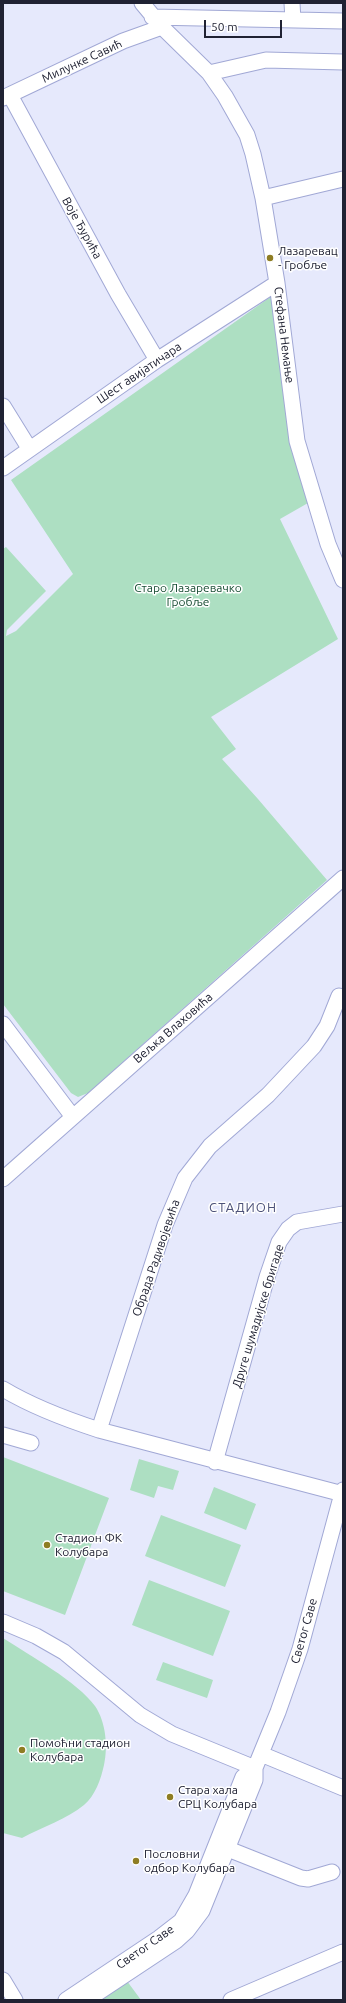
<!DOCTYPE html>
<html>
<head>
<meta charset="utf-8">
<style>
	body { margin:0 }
	#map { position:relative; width:346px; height:2003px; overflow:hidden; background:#e6e9fc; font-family:Ubuntu,sans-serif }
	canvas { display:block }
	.frame { position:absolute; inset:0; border:4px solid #202233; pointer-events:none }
	.scale { position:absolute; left:204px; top:20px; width:78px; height:18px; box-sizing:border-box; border:2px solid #202233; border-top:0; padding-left:5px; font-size:12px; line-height:14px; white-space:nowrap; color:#202233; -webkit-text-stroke:3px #fff; paint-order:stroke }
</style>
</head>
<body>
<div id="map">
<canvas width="346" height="2003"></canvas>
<div class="frame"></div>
<div class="scale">50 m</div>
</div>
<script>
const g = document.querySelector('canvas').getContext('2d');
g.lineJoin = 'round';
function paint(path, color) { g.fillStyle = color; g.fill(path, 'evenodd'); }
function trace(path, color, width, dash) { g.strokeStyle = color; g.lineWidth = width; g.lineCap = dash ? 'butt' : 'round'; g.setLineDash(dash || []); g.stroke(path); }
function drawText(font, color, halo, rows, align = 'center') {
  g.font = font + ' Ubuntu,sans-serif'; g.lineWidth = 3; g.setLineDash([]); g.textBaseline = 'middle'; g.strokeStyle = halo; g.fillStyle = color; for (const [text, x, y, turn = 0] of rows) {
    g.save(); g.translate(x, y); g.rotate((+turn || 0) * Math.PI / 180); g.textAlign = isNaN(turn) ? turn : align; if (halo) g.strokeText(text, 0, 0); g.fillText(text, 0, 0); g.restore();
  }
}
paint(new Path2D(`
	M276 293 308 503 280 519 338 639 211 717 236 749 222 759 258 799 327 880 88 1093 78 1097 71 1093 3 1004V549L6 547 46 591 7 630 6 636 16 631 73 574 11 480Z
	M3 1457 109 1498 65 1615 3 1591Z
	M139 1459 179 1471 173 1490 158 1486 154 1498 130 1490Z
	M214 1487 256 1504 246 1530 204 1513Z
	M161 1515 241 1545 225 1587 145 1556Z
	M149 1580 230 1611 213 1656 132 1625Z
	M3 1638C29 1655 78 1682 95 1706 106 1722 108 1747 104 1765 101 1779 95 1796 84 1805 67 1819 42 1827 22 1838L3 1833Z
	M163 1662 213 1680 207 1698 156 1680Z
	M127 1981 141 2000H98Z`), '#addfc2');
const minor = new Path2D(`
	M142 3 162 27 209 73 225 96 247 135 253 154 263 198 277 283 297 441 328 544 343 580
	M292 3 293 20
	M152 17 343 21
	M209 73 266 60 343 62
	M10 95 118 294 157 360
	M3 98 123 41 162 27
	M263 198 343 179
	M3 406 29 448
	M3 468 157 360 277 283
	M3 1024 73 1117
	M3 1179 343 878
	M3 1389C33 1407 65 1419 99 1430L343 1494
	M99 1430 165 1225 185 1178 210 1146 268 1095 314 1046 327 1026 339 996
	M3 1435 31 1443
	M215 1462 267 1277 279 1242 288 1229 297 1222 343 1214
	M3 1622 36 1636 64 1652 140 1715 172 1734 255 1768
	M261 1754 343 1788
	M228 1849 301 1878 308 1879 332 1872
	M3 1980 15 2000
	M66 2000 159 1938 181 1921 196 1895 243 1777 255 1768
	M87 2000 176 1941 187 1931 202 1911 255 1780V1768L278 1712 300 1649 343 1490
	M231 2000 343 1952`);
trace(minor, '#a1a8d5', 17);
trace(minor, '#fff', 15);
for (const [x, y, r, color] of [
	[270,258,4,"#8e7d23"],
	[47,1545,4,"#8e7d23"],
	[22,1750,4,"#8e7d23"],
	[170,1797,4,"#8e7d23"],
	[136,1861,4,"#8e7d23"]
]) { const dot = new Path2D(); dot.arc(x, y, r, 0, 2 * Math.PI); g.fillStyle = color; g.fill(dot); trace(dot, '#fff', 1.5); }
drawText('12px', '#202233', '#fff', [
	["Милунке Савић",82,61,-25],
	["Воје Ђурића",82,228,61],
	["Стефана Немање",284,335,83],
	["Шест авијатичара",139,373,-34],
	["Вељка Влаховића",173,1028,-41],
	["Обрада Радивојевића",156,1258,-71],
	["Друге шумадијске бригаде",258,1316,-73],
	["Светог Саве",304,1631,-74],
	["Светог Саве",145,1947,-35]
]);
drawText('12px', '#202233', '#fff', [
	["Лазаревац",278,251],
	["- Гробље",278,265],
	["Стадион ФК",55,1538],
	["Колубара",55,1552],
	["Помоћни стадион",30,1743],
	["Колубара",30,1757],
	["Стара хала",178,1790],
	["СРЦ Колубара",178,1804],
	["Пословни",144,1854],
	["одбор Колубара",144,1868]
], 'left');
drawText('12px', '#184d33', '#fff', [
	["Старо Лазаревачко",188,588],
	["Гробље",188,602]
]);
g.letterSpacing = '1px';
drawText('13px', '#4d5279', '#fff', [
	["СТАДИОН",243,1208]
]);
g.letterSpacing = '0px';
</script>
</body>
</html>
